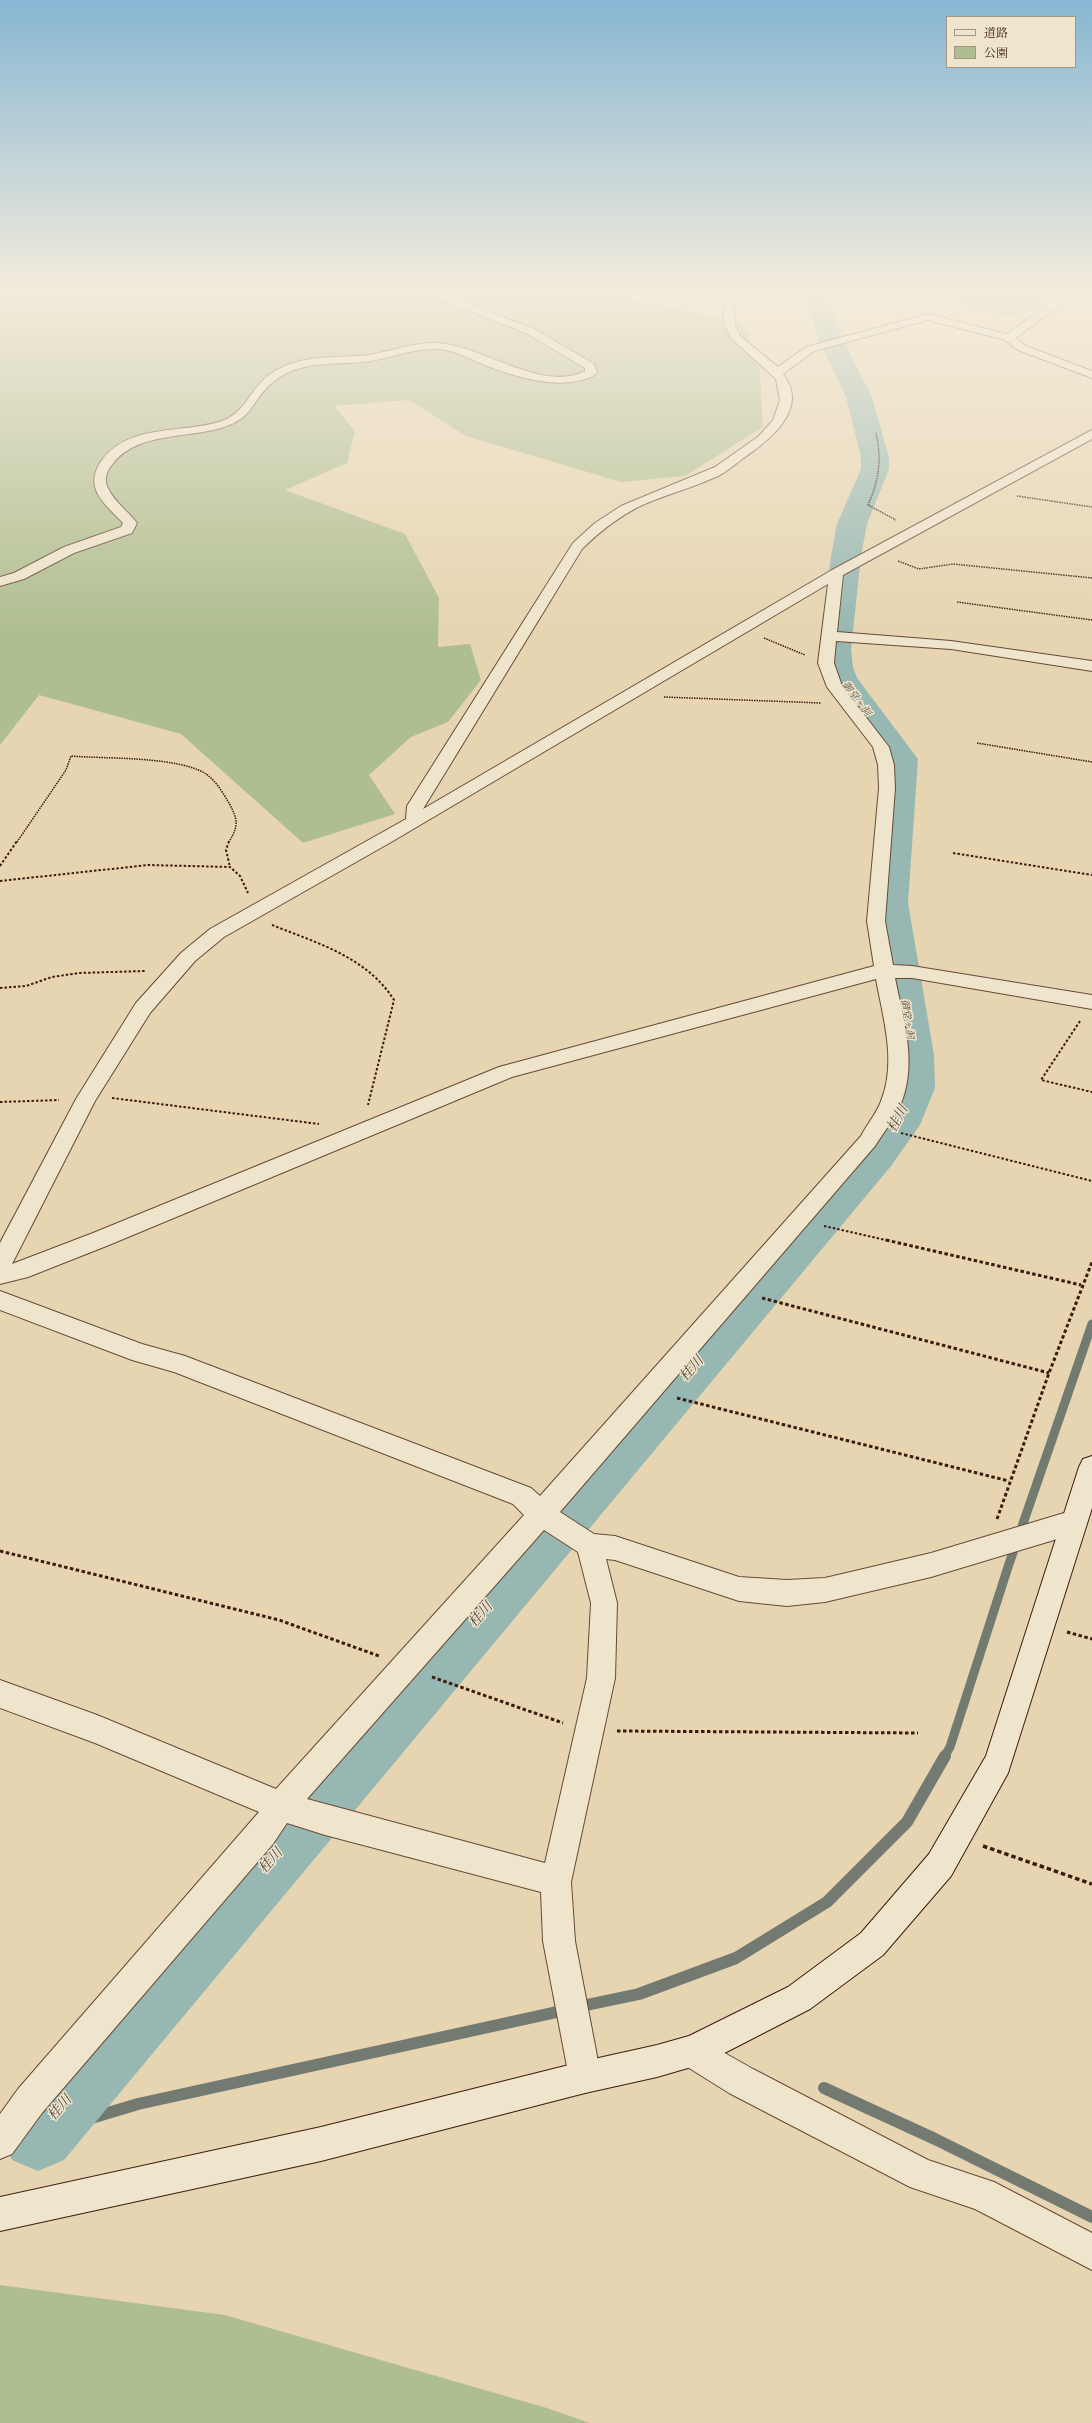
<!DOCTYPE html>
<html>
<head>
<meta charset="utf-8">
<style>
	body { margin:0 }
	#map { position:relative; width:1092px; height:2423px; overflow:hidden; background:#e7d5b1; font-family:"Old Standard TT","Noto Serif JP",serif }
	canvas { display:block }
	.legend { position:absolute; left:946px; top:16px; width:130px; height:52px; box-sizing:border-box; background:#efe4cc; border:1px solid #a79481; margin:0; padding:5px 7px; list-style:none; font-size:12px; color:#3c1c10 }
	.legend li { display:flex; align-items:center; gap:8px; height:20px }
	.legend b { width:20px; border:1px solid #a79481 }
</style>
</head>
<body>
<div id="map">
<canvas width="1092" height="2423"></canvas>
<ul class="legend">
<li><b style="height:5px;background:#efe4cc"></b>道路</li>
<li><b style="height:11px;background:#afbe91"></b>公園</li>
</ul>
</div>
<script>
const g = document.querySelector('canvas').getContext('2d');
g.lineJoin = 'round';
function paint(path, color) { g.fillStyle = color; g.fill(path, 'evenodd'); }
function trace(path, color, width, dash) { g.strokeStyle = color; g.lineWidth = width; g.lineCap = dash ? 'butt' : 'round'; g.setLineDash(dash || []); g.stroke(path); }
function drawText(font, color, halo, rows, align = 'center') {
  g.font = font + ' "Old Standard TT","Noto Serif JP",serif'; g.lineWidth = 3; g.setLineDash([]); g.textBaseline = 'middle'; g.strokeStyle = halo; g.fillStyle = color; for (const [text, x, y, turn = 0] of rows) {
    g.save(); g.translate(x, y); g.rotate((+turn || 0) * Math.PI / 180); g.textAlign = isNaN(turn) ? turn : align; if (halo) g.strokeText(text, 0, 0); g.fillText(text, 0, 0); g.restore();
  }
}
paint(new Path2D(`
	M0 293H627L632 300 741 322 759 359 763 427 685 476 621 482 466 436 409 400 334 406 355 431 347 463 285 490 405 534 439 598 438 647 470 644 481 680 448 722 411 737 369 775 395 814 303 843 181 734 39 695 0 745Z
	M931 293H1052L1014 318 951 301Z
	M0 2285 225 2315 547 2408 590 2423H0Z`), '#afbe91');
trace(new Path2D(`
	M944 1757 950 1747 1009 1564 1092 1324`), '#737a71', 9);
trace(new Path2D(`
	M577 2007 639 1994 736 1958 827 1902 907 1822 945 1756
	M824 2088 935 2139 1092 2217
	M0 2126 38 2134 138 2104 566 2010`), '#737a71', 12);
paint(new Path2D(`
	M802 293H824L843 340 872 397 889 457V469L867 524 861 556 851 650 853 667 857 678 918 759 908 903 934 1055 935 1088 920 1125 891 1166 64 2160 38 2171 12 2160 1 2134 12 2108 859 1142 878 1118 891 1088 890 1055 868 903 882 759 824 679 821 667 819 650 831 556 837 524 861 469V457L846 397 819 340Z`), '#97b8b2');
const street = new Path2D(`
	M426 293H441L536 330 594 364 597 372C593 378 585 379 578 381 549 387 514 376 487 366 471 360 456 350 438 349 414 348 394 357 370 361 338 366 305 359 277 379 248 400 258 420 213 430 179 438 133 434 111 466 106 472 104 481 108 488 114 502 128 511 137 523L132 533 74 553 24 579 0 586V577L14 573 64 547 121 527 123 523C105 504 82 488 102 460 129 423 184 434 222 421 245 413 251 388 269 375 299 353 334 359 368 355 392 352 408 343 434 343 477 342 542 394 585 371V368L528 334Z
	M723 293H733L735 324 740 336 778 367 806 347 928 314 1007 334 1063 293H1075L1016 338 1026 346 1092 371V378L1018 350 1005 340 928 320 814 351 783 374C811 410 767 442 741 460 733 466 726 472 718 476 692 488 664 495 638 507 617 518 599 532 582 549L423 809 832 570 1092 430V439L843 575 837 632 951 641 1092 661V671L951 649 836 641 834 663 842 686 889 747 894 765 895 788 885 921 893 965 912 966 1092 995V1009L912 978H895C903 1018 917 1061 902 1101 896 1117 884 1132 875 1146L560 1512 594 1534 615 1536 739 1577 787 1580 825 1578 931 1553 1074 1510 1083 1514 1087 1522 1083 1530 1074 1534 931 1577 825 1602 787 1606 739 1601 615 1560 606 1559 617 1603 615 1678 571 1882 575 1941 601 2077 597 2089 585 2093 573 2089 569 2077 543 1941 541 1892 325 1835 287 1823 273 1844 42 2113 12 2154 0 2159V2114L18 2089 259 1812 95 1743 0 1708V1680L97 1715 276 1789 524 1515 513 1504 174 1372 132 1360 0 1310V1291L142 1344 185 1356 531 1488 540 1496 861 1136C867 1124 877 1113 881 1101 897 1062 883 1018 876 979L512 1077 109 1245 28 1277 0 1284V1243L76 1099 136 1003 181 953 210 929 406 819 407 806 573 543 595 523 621 506 715 467 759 436 773 420 780 400 776 379 730 337 724 324ZM828 584 818 663 827 687 873 747 878 765 879 788 867 921 874 966 499 1067 93 1233 12 1264 95 1101 150 1013 195 961 224 937 393 841ZM544 1530 578 1552 591 1603 587 1678 545 1863 307 1799Z
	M693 2035 753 2069 928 2160 994 2182 1092 2233V2270L975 2209 910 2187 729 2093 681 2063 677 2051 681 2039Z`);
const secondary = new Path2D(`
	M1092 1456V1508L1008 1773 951 1876 883 1955 810 2009 705 2063 657 2077 585 2093 321 2161 0 2231V2197L321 2127 585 2061 657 2045 689 2036 788 1987 861 1933 929 1854 986 1756 1079 1467 1083 1459Z`);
trace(street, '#674a38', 2);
trace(secondary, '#3c1c10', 2);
trace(new Path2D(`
	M876 433C882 460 879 480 868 505L896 520
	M1017 496 1092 507
	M898 561 919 569 953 564 1092 578
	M957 602 1092 620
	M764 638 805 655
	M664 697 821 703
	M977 743 1092 762
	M17 842 66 770 71 756C106 759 178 756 206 774 216 781 223 793 229 803 238 820 239 825 229 842`), '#3c1c10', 1.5, [1.5, 1]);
trace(new Path2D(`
	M229 841 226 850 230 867
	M953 853 1092 875
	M0 866 17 841
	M0 881 148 865 230 867 240 876 248 893
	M272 925C317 943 367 957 394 1000L368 1105
	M0 988 26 986 52 977 79 973 145 971
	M1080 1021 1041 1080 1092 1092
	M112 1098 319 1124
	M0 1102 59 1100
	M901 1133 1092 1181
	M824 1226 890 1241`), '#3c1c10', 2, [2.5, 2]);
trace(new Path2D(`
	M886 1240 1081 1285
	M762 1298 1049 1373
	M677 1398 1009 1481
	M997 1519 1049 1373 1092 1262
	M0 1551 279 1620 379 1656
	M1067 1632 1092 1639
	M432 1677 563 1723
	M617 1731 918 1733`), '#3c1c10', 3, [3.5, 2.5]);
trace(new Path2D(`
	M983 1846 1092 1884`), '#3c1c10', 3.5, [4.5, 3]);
paint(street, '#efe4cc');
paint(secondary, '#efe4cc');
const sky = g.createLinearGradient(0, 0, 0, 632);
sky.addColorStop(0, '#87b6d2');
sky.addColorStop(0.46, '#f4ecdc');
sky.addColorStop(1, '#f4ecdc00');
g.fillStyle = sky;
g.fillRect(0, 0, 1092, 632);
drawText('italic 10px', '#574b41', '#efe4cc', [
	["御堂ヶ洞",856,699,53],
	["御堂ヶ洞",907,1019,81]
]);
drawText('italic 14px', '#574b41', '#efe4cc', [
	["桂川",898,1119,-61],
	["桂川",692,1369,-49],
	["桂川",481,1615,-49],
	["桂川",271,1861,-49],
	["桂川",60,2108,-49]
]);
</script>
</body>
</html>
